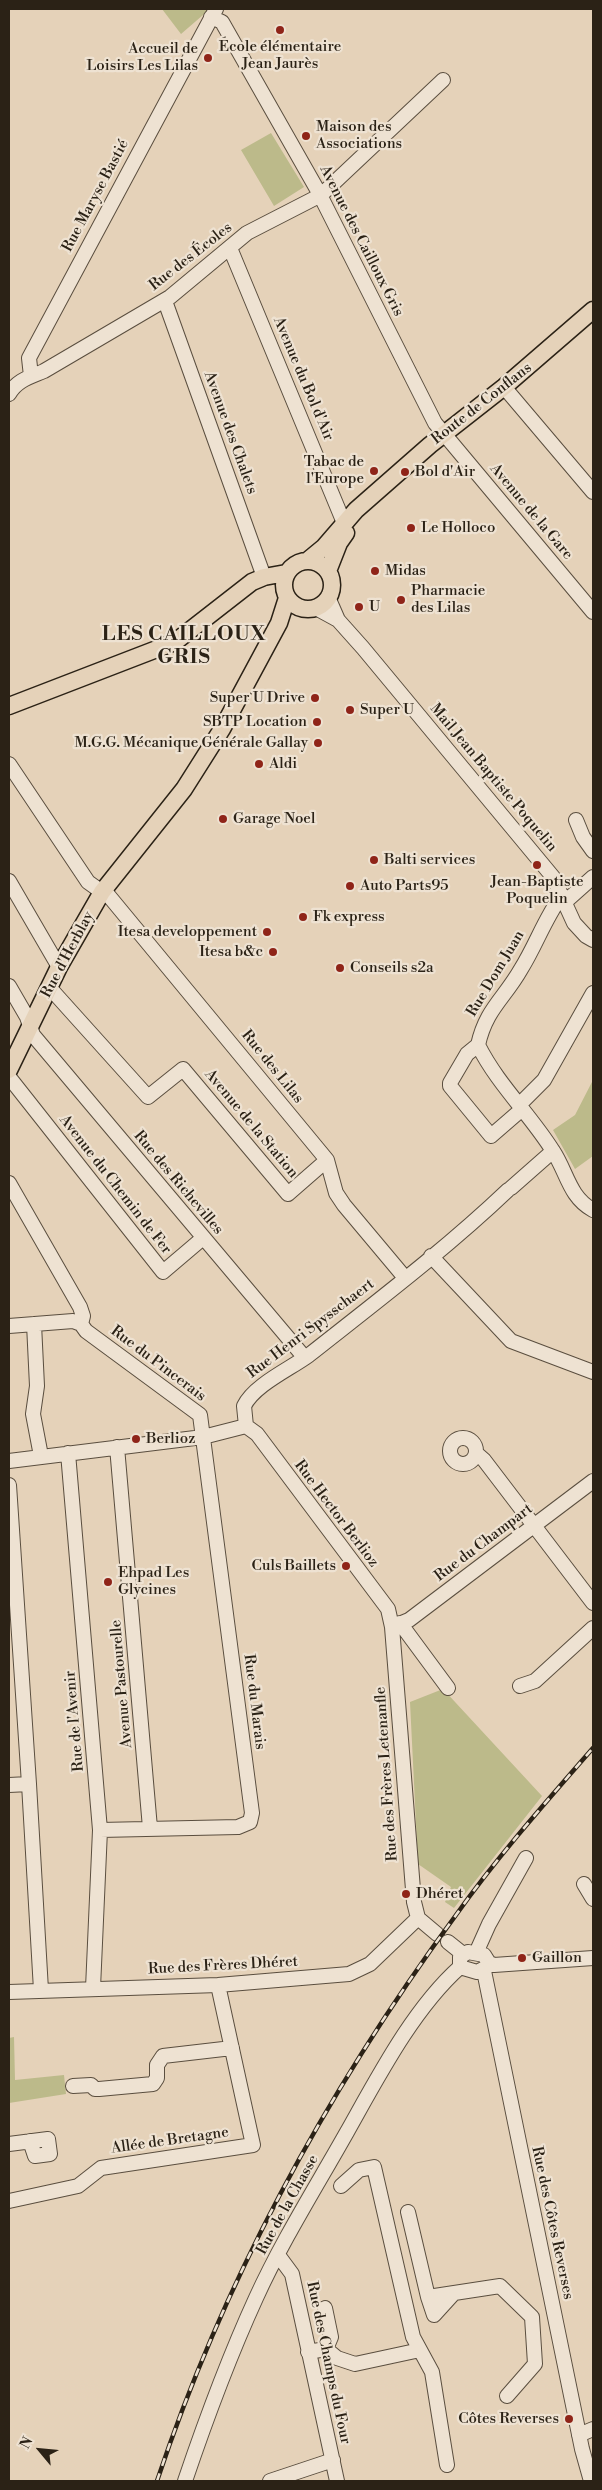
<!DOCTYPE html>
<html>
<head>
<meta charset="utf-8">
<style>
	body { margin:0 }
	#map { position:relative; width:602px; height:2490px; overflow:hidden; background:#e5d2b9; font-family:"Libre Bodoni",serif }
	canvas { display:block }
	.frame { position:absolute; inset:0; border:10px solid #2b2216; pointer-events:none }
	.north { position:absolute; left:15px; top:2425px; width:50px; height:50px; -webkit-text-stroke:4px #eee2d2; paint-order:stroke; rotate:298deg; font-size:14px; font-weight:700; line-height:20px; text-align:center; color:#2b2216 }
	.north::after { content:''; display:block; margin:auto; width:18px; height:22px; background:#2b2216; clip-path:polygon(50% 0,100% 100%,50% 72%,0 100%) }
</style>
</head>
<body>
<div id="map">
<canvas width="602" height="2490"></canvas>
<div class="frame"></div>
<div class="north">N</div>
</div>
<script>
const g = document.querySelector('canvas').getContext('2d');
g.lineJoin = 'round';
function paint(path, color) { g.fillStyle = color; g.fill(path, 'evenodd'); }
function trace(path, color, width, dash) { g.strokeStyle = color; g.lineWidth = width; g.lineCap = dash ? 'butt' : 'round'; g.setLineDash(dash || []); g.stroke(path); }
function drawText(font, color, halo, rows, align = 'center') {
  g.font = font + ' "Libre Bodoni",serif'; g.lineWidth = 4.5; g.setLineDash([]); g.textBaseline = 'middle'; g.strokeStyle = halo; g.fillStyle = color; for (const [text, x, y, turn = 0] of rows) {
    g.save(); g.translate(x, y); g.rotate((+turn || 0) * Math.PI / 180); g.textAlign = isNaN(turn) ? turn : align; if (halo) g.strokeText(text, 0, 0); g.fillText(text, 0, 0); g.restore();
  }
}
paint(new Path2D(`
	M162 9H210L181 34Z
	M271 133 304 187 274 206 241 150Z
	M593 1080V1156L575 1169 553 1130 575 1115Z
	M443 1689 542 1796 454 1908 445 1902 451 1887 418 1864 410 1702Z
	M14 2037 15 2080 64 2075 66 2094 9 2103V2038Z`), '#bcba8a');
const minor = new Path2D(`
	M211 17 222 22 318 191 435 423 593 612
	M230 248 344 523
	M165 301 264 577
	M31 376 29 358 216 9
	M504 387 593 492
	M9 394C17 380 30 377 44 371L170 297 247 233 321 195 443 80
	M328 597 338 620
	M316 608 338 620 363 648 553 877 574 923 586 936 593 940
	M9 764 88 882 102 892
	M576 820 583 837 593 851
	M9 881 59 967
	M104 890 327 1160 336 1193 344 1205 401 1273
	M565 902 593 877
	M9 986 27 1017 33 1035 305 1358
	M49 987 148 1097 183 1069 288 1194 327 1160
	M478 1045C498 1085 530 1114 553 1151 567 1172 569 1197 593 1210
	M478 1045C486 1009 504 999 521 969 536 945 545 918 562 895
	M478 1045 467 1054 450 1083V1086L491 1136 521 1110
	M9 1077 163 1272 203 1238
	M519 1105 544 1080 593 993
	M9 1183 80 1307 83 1316 81 1324
	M511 1188 553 1151
	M431 1256 511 1341 593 1372
	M34 1324 37 1386 33 1414 41 1456
	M81 1324 86 1331 200 1415 252 1813 250 1822 238 1827 100 1830
	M9 1326 73 1321 81 1324
	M246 1426 257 1434 388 1609 392 1627 414 1902 418 1918 437 1934
	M246 1426 244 1406C254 1385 290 1369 309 1355 376 1302 446 1249 508 1190
	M450 1451a13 13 0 1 1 26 0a13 13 0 1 1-26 0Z
	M117 1447 150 1828
	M68 1453 100 1830 93 1988
	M476 1453 484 1460 593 1603
	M9 1461 203 1437 246 1426
	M9 1485 29 1784 9 1785
	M400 1623 448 1688
	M392 1627 409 1620 593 1481
	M520 1686 535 1681 593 1628
	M29 1784 41 1990
	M584 1884 593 1899
	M448 1942 463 1954
	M468 1952 484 1955 489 1963 487 1967 477 1972 460 1967V1957Z
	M476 1953 489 1924 526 1858
	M489 1963 494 1965 593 1958
	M484 1971 582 2449 591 2481
	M9 1992 218 1985 349 1974 370 1964 418 1918
	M73 2086 91 2085 95 2089H99L153 2084 157 2078V2065L163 2056 232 2048
	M9 2144 48 2139 50 2154 35 2156 30 2141
	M341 2186 359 2170 374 2167 413 2337 432 2372 447 2465
	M9 2201 78 2186 101 2168 253 2145 218 1985
	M408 2212 428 2297
	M278 2255 292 2274 337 2481
	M454 2293 434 2315 428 2297 500 2286 532 2317 535 2364 507 2396
	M325 2308 331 2337 326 2349
	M308 2352 326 2349 337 2358 355 2364 420 2350
	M579 2435 593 2429
	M185 2481C206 2419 229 2357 256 2298 282 2241 316 2187 347 2132 378 2077 413 2009 460 1967
	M270 2481 333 2460`);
const major = new Path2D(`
	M284 585a24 24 0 1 1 48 0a24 24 0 1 1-48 0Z
	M307 561 324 547 356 510 430 445 504 387 593 310
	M328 571 339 543 346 533
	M9 706 175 642 252 582 264 577 286 573
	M9 1070 59 967 102 892 184 789 222 729 279 623 287 598`);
trace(minor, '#5a4e3f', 16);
trace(major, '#2b2216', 19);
trace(minor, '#eee2d2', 14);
trace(major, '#e5d2b9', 16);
const rail = new Path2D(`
	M157 2481C225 2277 329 2088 456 1915 498 1856 546 1802 593 1748`);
trace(rail, '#2b2216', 4.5);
trace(rail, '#eee2d2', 2.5, [8]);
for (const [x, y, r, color] of [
	[280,30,5,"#8f2418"],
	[208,58,5,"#8f2418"],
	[306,136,5,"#8f2418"],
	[374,471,5,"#8f2418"],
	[405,472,5,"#8f2418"],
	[411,528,5,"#8f2418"],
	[375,571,5,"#8f2418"],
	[401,600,5,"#8f2418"],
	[359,607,5,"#8f2418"],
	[315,698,5,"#8f2418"],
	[350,710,5,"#8f2418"],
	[317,722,5,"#8f2418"],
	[318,743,5,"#8f2418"],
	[259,764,5,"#8f2418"],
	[223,819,5,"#8f2418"],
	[374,860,5,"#8f2418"],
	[537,865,5,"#8f2418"],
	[350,886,5,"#8f2418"],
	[303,917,5,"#8f2418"],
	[267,932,5,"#8f2418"],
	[273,952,5,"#8f2418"],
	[340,968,5,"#8f2418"],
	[136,1439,5,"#8f2418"],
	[346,1566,5,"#8f2418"],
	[108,1582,5,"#8f2418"],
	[406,1894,5,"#8f2418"],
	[522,1958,5,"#8f2418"],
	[569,2419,5,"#8f2418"]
]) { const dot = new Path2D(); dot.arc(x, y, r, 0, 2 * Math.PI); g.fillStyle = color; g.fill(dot); trace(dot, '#eee2d2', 2); }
drawText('15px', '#2b2216', '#eee2d2', [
	["École élémentaire",280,47,"center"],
	["Jean Jaurès",280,64,"center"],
	["Accueil de",198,49,"right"],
	["Loisirs Les Lilas",198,66,"right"],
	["Maison des",316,127],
	["Associations",316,144],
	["Tabac de",364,462,"right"],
	["l'Europe",364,479,"right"],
	["Bol d'Air",415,472],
	["Le Holloco",421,528],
	["Midas",385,571],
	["Pharmacie",411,591],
	["des Lilas",411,608],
	["U",369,607],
	["Super U Drive",305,698,"right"],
	["Super U",360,710],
	["SBTP Location",307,722,"right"],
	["M.G.G. Mécanique Générale Gallay",308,743,"right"],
	["Aldi",269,764],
	["Garage Noel",233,819],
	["Balti services",384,860],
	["Jean-Baptiste",537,882,"center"],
	["Poquelin",537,899,"center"],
	["Auto Parts95",360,886],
	["Fk express",313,917],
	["Itesa developpement",257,932,"right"],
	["Itesa b&c",263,952,"right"],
	["Conseils s2a",350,968],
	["Berlioz",146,1439],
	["Culs Baillets",336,1566,"right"],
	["Ehpad Les",118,1573],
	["Glycines",118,1590],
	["Dhéret",416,1894],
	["Gaillon",532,1958],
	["Côtes Reverses",559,2419,"right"]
], 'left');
drawText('15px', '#2b2216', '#eee2d2', [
	["Rue Maryse Bastié",96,196,-62],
	["Avenue des Cailloux Gris",361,241,63],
	["Rue des Écoles",191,257,-38],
	["Avenue du Bol d'Air",303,379,67],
	["Route de Conflans",482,404,-38],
	["Avenue des Chalets",230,433,70],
	["Avenue de la Gare",531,512,50],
	["Mail Jean Baptiste Poquelin",493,778,50],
	["Rue d'Herblay",68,955,-62],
	["Rue Dom Juan",496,974,-59],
	["Rue des Lilas",272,1067,51],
	["Avenue de la Station",251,1124,50],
	["Rue des Richevilles",178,1183,50],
	["Avenue du Chemin de Fer",115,1185,52],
	["Rue Henri Spysschaert",311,1329,-37],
	["Rue du Pincerais",158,1364,37],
	["Rue Hector Berlioz",336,1514,53],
	["Rue du Champart",484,1543,-37],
	["Avenue Pastourelle",122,1684,-95],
	["Rue du Marais",254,1702,83],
	["Rue de l'Avenir",75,1721,-95],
	["Rue des Frères Letenanfle",387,1774,-94],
	["Rue des Frères Dhéret",223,1966,-3],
	["Allée de Bretagne",170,2141,-8],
	["Rue de la Chasse",288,2205,-61],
	["Rue des Côtes Reverses",552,2223,78],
	["Rue des Champs du Four",328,2363,78]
]);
g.letterSpacing = '1px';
drawText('bold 20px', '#2b2216', '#eee2d2', [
	["LES CAILLOUX",184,635],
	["GRIS",184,658]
]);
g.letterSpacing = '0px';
</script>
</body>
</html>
